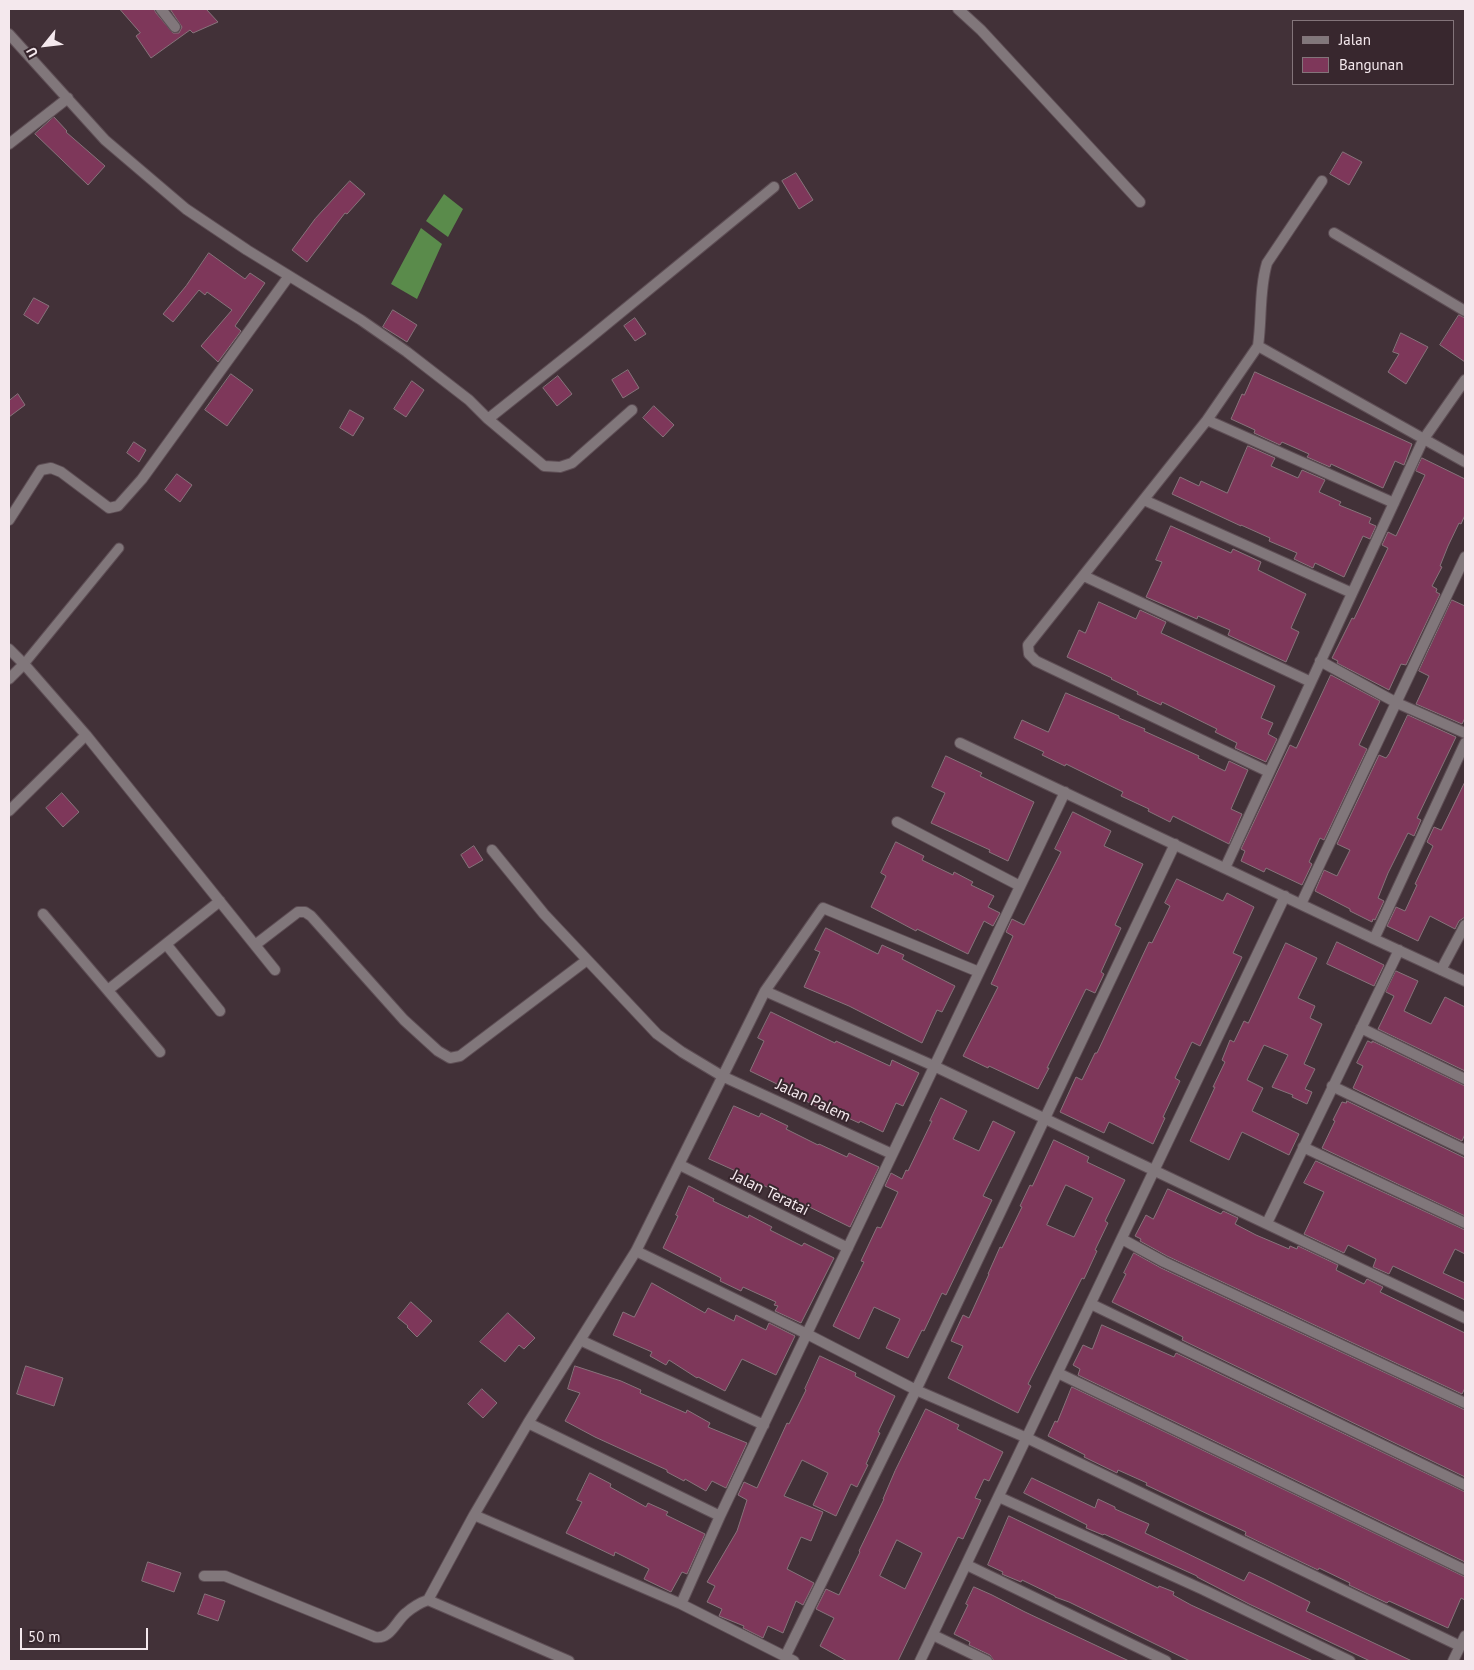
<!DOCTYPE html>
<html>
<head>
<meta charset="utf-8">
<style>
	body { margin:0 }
	#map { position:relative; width:1474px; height:1670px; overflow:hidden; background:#423138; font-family:"PT Sans",sans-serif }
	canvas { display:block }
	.frame { position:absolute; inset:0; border:10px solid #f4e8ed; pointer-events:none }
	.legend { position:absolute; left:1292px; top:20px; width:162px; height:65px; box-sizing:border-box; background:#38272e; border:1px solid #83747a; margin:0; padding:6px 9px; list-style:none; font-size:15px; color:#f4e8ed }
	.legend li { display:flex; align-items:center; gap:10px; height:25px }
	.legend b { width:25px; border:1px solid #83747a }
	.north { position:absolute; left:20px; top:20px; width:50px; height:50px; -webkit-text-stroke:4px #38272e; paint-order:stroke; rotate:241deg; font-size:14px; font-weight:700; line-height:20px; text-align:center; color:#f4e8ed }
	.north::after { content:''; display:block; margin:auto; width:18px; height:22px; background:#f4e8ed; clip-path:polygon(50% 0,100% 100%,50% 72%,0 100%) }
	.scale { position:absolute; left:20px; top:1628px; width:128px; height:22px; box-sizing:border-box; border:2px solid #f4e8ed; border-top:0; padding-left:6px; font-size:15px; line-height:18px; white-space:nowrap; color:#f4e8ed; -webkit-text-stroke:4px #38272e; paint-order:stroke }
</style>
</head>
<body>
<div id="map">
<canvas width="1474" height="1670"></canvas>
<div class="frame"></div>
<ul class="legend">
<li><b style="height:6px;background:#81777b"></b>Jalan</li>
<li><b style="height:14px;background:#7e375a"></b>Bangunan</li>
</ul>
<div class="north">U</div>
<div class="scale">50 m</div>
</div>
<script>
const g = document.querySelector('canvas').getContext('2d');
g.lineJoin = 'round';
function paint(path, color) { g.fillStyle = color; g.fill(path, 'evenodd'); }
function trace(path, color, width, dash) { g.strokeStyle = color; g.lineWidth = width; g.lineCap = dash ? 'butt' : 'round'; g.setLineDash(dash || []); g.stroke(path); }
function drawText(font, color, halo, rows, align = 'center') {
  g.font = font + ' "PT Sans",sans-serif'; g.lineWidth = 4; g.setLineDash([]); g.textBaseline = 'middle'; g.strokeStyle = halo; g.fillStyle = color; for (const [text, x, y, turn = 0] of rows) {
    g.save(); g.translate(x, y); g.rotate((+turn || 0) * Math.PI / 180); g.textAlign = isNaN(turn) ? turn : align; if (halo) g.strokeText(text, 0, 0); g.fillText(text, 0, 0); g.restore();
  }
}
paint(new Path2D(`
	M444 194 463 209 448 237 426 221Z
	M421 228 442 244 417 299 391 284Z`), '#5a8b4b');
const building = new Path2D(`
	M120 9H154L156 13 173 33H179L182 27 170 9H206L218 22 193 33 190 30 151 58 136 36 140 33Z
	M54 117 67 131 66 132 105 166 88 185 35 134Z
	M1343 152 1362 162 1349 185 1330 174Z
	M796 173 813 200 799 209 782 181Z
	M350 181 365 194 347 214 345 213 307 262 292 250 315 219Z
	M209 253 245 279 250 273 265 283 235 326 241 331 218 362 201 346 232 310 207 292 205 295 199 290 173 322 163 314 186 286Z
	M34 298 49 306 38 324 24 315Z
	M393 310 417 325 407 342 383 327Z
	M1459 315 1465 318V362L1440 345Z
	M635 318 646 334 635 341 624 326Z
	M1401 333 1428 347 1406 384 1388 372 1399 354 1393 352Z
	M628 370 639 388 623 398 612 380Z
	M1255 372 1412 444 1404 465 1395 461 1383 488 1331 464 1330 467 1307 457 1309 454 1282 442 1280 445 1254 433 1255 430 1231 419 1242 394 1244 395Z
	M231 374 253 390 227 426 205 410Z
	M558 376 572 394 557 406 543 388Z
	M412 381 424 390 406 417 394 409Z
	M18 394 25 405 9 417V401Z
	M654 406 674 425 663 437 643 418Z
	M350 410 364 418 353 436 340 428Z
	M134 442 146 450 139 462 127 453Z
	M1248 446 1275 458 1271 466 1298 478 1302 470 1325 480 1319 492 1341 502 1339 505 1371 518 1369 523 1376 526 1370 539 1363 536 1344 577 1315 563 1313 568 1294 559 1297 553 1269 541 1270 538 1241 525V526L1172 494 1180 477 1199 486 1201 481 1227 493Z
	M1422 458 1465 479V515L1461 524 1459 523 1448 546 1440 566 1442 567 1432 586 1437 589 1436 592 1440 594 1406 665 1401 664 1389 690 1337 663 1338 661 1332 658 1352 618 1354 619 1388 548 1382 545 1388 532 1396 536 1425 475 1416 471Z
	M177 474 192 485 180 502 165 490Z
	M1171 526 1231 553 1233 549 1261 562 1258 570 1306 594 1291 628 1299 632 1286 662 1228 635 1230 630 1198 616 1197 619 1146 597 1162 562 1156 560Z
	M1452 600 1465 606V718L1462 724 1416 704 1429 676 1419 671Z
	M1099 602 1136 619 1140 610 1166 622 1161 633 1275 686 1261 718 1273 723 1268 734 1277 739 1266 762 1235 748 1237 743 1215 732 1217 729 1162 702 1161 705 1137 694 1138 692 1111 679 1112 678 1067 657 1079 630 1085 633Z
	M1331 675 1380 701 1359 745 1367 749 1324 840 1320 838 1309 862 1312 864 1302 885 1266 868 1264 872 1241 861 1245 851 1241 849 1290 745 1296 748Z
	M1066 693 1119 716V718L1145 729 1144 731 1199 756 1198 758 1225 771 1229 761 1248 770 1231 809 1242 814 1229 844 1173 816 1170 822 1148 811 1149 809 1121 796 1123 792 1066 764 1065 766 1042 755 1044 752 1014 738 1022 720 1048 732Z
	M1408 715 1456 737 1417 818 1421 820 1414 836 1408 833 1388 873 1378 898 1384 901 1375 920 1373 919 1372 922 1350 911V909L1315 891 1324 870 1337 876 1350 850 1337 844 1379 755 1386 758 1389 754Z
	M946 756 982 773 980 776 1034 802 1008 861 989 852 990 850 931 823 945 793 932 787Z
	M1465 782V917L1459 921 1455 929 1430 916 1418 941 1387 926 1396 907 1405 911 1417 885 1415 884 1433 846 1427 842 1434 827 1441 830Z
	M62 793 79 812 63 827 46 808Z
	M1073 812 1111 831 1104 846 1143 864 1115 925 1121 928 1101 972 1104 974 1095 993 1086 989 1047 1068H1049L1038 1089 989 1066 988 1068 963 1056 998 987 991 984 1013 936 1006 932 1012 919 1024 925 1061 852 1055 849Z
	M896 842 924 856 922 860 953 875 954 872 973 882 971 885 994 896 988 907 1000 913 993 926 984 921 968 954 917 929 916 931 871 907 886 876 881 873Z
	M474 846 483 860 469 868 461 855Z
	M1177 879 1223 901 1227 893 1254 907 1233 953 1242 957 1200 1046 1192 1042 1175 1078 1180 1081 1163 1117 1165 1118 1153 1144 1109 1122 1104 1133 1060 1112 1076 1077 1082 1080 1095 1053H1097L1149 942 1152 943 1170 906 1165 903Z
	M826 928 878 954 882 945 904 955 902 959 955 986 942 1012 937 1010 922 1043 849 1006 804 987 820 952 815 950Z
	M1337 942 1384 965 1374 986 1327 964Z
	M1286 943 1317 958 1298 998 1315 1006 1310 1018 1322 1024 1304 1064 1315 1069 1305 1089 1312 1092 1307 1104 1292 1097 1293 1095 1272 1087 1288 1055 1264 1045 1247 1080 1263 1088 1252 1111 1299 1134 1289 1155 1242 1132 1229 1160 1190 1141 1215 1087H1213L1225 1062 1222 1060 1230 1040 1234 1042 1244 1021 1248 1023Z
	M1396 971 1418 981 1404 1011 1431 1024 1445 997 1465 1007V1071L1378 1029 1394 996 1386 992Z
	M771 1012 835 1043 836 1041 890 1066 892 1060 919 1073 903 1106 896 1103 883 1132 860 1121 859 1123 833 1111 832 1114 776 1086 777 1084 750 1071 764 1041 758 1038Z
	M1368 1041 1372 1043V1041L1465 1086V1134L1462 1141 1353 1088 1363 1066 1357 1063Z
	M941 1098 967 1111 953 1139 979 1151 993 1121 1015 1132 983 1196 992 1200 946 1295 942 1293 924 1331 922 1330 908 1358 886 1348 900 1319 874 1307 859 1339 833 1326 864 1262 861 1261 877 1227 881 1228 898 1192 885 1186 891 1173 902 1179 906 1170 908 1171 932 1121H930Z
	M1347 1101 1465 1158V1216L1322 1148 1335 1121 1333 1120 1342 1102 1346 1103Z
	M734 1106 759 1117 761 1113 788 1126 786 1129 818 1145 819 1144 847 1157 849 1153 879 1167 850 1227 785 1195 758 1183 757 1185 737 1175 738 1172 709 1159Z
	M1054 1140 1089 1157 1087 1162 1125 1180 1105 1221 1108 1223 1095 1250 1097 1251 1084 1279 1082 1278 1028 1384 1031 1386 1018 1413 948 1378 963 1346 951 1341 963 1315 969 1318 989 1274H988L1000 1247 1002 1248 1022 1207 1020 1206 1030 1185 1032 1186ZM1066 1185 1093 1198 1074 1237 1047 1225Z
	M1316 1161 1465 1230V1254L1455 1249 1443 1273 1465 1283V1300L1393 1266 1389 1274 1373 1267 1376 1259 1348 1245 1344 1253 1304 1234 1324 1192 1304 1183Z
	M689 1186 714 1199 713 1201 748 1218 749 1215 772 1227 770 1230 802 1246 804 1243 834 1258 801 1323 775 1311 778 1306 774 1305 776 1302 743 1287 741 1291 720 1281 721 1278 663 1248 678 1216 676 1215Z
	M1168 1189 1221 1214 1223 1211 1238 1218 1235 1224 1256 1235 1289 1249 1290 1246 1297 1249 1298 1246 1338 1265 1336 1270 1364 1284 1367 1279 1383 1287 1380 1292 1465 1333V1388L1462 1394 1167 1256 1140 1241 1141 1239 1135 1236 1146 1215 1153 1219Z
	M1134 1253 1161 1268 1465 1410V1477L1182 1340 1183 1337 1112 1302 1126 1274 1124 1273Z
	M652 1283 705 1313 708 1308 734 1321 736 1315 766 1330 769 1323 795 1336 776 1375 742 1359 725 1391 698 1377 697 1378 669 1360 666 1365 650 1356 652 1352 613 1335 623 1312 634 1317Z
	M411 1302 432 1321 417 1337 407 1327 408 1326 398 1318Z
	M508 1313 535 1338 524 1349 519 1345 505 1362 480 1342Z
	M1102 1325 1174 1357 1176 1353 1465 1492V1562L1078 1375 1080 1369 1073 1365 1083 1345 1092 1349Z
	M820 1356 856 1373 855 1376 895 1396 878 1432 880 1433 866 1464 868 1465 857 1487 851 1484 836 1516 813 1505 828 1473 802 1460 784 1496 823 1512 811 1541 801 1537 787 1569 814 1583 803 1605 796 1601 783 1633 768 1626 763 1638 743 1628 744 1626 719 1616 722 1609 707 1602 715 1586 707 1582 737 1531 747 1500 738 1495 744 1482 757 1488 787 1423 789 1424 806 1390 805 1389Z
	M26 1366 63 1378 54 1406 17 1394Z
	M575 1366 621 1381 641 1390 640 1393 686 1413 687 1410 710 1423 708 1427 747 1443 726 1488 712 1481 706 1491 685 1479 684 1481 667 1472V1470L595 1437 565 1421 580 1393 568 1389Z
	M1072 1387 1465 1577V1600L1461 1598 1448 1628 1389 1601 1387 1603 1349 1585 1350 1583 1319 1568 1318 1570 1245 1535 1246 1532 1146 1485 1147 1483 1118 1470 1117 1473 1084 1457 1085 1455 1048 1436 1055 1421 1057 1422Z
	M482 1389 497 1403 483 1418 468 1404Z
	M926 1409 959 1425 957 1429 1003 1452 989 1481 984 1479 975 1498 981 1500 963 1539 958 1537 898 1661H847L820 1646 834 1618 816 1609 826 1589 839 1595 860 1552 859 1551 884 1499H883L895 1471ZM897 1540 922 1553 905 1589 880 1576Z
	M590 1473 611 1484 610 1487 646 1507 648 1503 668 1512 666 1515 705 1534 687 1574 682 1572 671 1592 644 1579 649 1569 615 1552 614 1556 566 1533 582 1502 577 1500Z
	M1032 1478 1095 1508 1098 1499 1115 1507V1509L1149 1524 1145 1533 1244 1581 1249 1572 1264 1579 1310 1602 1306 1611 1412 1661H1370L1249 1604 1197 1577V1576L1104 1534 1103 1535 1086 1528 1087 1525 1024 1493Z
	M1009 1516 1158 1588 1159 1586 1174 1592 1173 1595 1191 1605 1313 1661H1190L1069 1602 1055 1597V1596L1022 1580 1021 1582 1004 1575 1002 1574 1003 1572 988 1565Z
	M148 1562 181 1573 174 1592 142 1581Z
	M974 1587 992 1595 1025 1612 1129 1661H994L990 1655 969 1645 970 1642 954 1634 968 1605 966 1604Z
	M205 1594 225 1601 218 1621 198 1614Z`);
paint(building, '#7e375a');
trace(building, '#87737b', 1);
const service = new Path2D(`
	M24 664 119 548`);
const minor = new Path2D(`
	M161 9 175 27
	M958 9 981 30 1140 202
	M9 34 105 140 186 209 247 250 361 320 407 352 469 400 488 419 544 466 560 467 572 463 632 410
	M9 144 68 98
	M1334 233 1465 311
	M1258 346C1262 318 1259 290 1267 263L1322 181
	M488 419 586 341 774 187
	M1207 420 1394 503
	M1144 500 1352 593
	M9 520 41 470 51 468 61 472 109 508 118 506 142 479 289 276
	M1084 576 1311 682
	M9 649 24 664 86 735 275 970
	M1320 661 1397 703 1465 733
	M9 679 24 664
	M960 743 1374 939 1465 981
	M1269 772 1036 661 1029 654 1028 645 1207 420 1258 346 1465 462
	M9 811 86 735
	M897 822 1020 886
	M492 850 544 914 657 1034 682 1052 722 1076 892 1154
	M1225 868 1423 440 1465 380
	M1301 904 1465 557
	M43 914 160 1052
	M1374 939 1465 743
	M166 944 220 1011
	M255 945 298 912H305L311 916 404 1020 438 1051 450 1058 460 1056 587 960
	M1441 970 1465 925
	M108 990 220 901
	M765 991 934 1066 1465 1318
	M1361 1028 1465 1079
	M1332 1086 1465 1150
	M1303 1147 1465 1223
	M680 1165 848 1248
	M1267 1223 1399 950
	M1122 1239 1164 1262 1465 1403
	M636 1251 807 1334 916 1390 1027 1438 1460 1646
	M1091 1304 1465 1485
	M580 1340 764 1425
	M1058 1373 1465 1570
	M528 1423 720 1516
	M999 1497 1204 1590 1350 1661
	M474 1515 681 1604 794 1661
	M967 1565 1166 1661
	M204 1576H225L375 1637C390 1640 396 1621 406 1613 413 1607 419 1603 428 1600L474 1515 528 1423 636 1251 765 991 823 908 979 972
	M428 1600 569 1661
	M681 1604 720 1516 1065 792
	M933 1635 987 1661
	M785 1657 916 1390 1175 844
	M920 1661 1285 896
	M1453 1661 1465 1636`);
trace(service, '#5e4e55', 11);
trace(minor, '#5e4e55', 12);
trace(service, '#81777b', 9);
trace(minor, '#81777b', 10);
drawText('16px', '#f4e8ed', '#38272e', [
	["Jalan Palem",813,1101,25],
	["Jalan Teratai",770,1193,26]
]);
</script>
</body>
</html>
